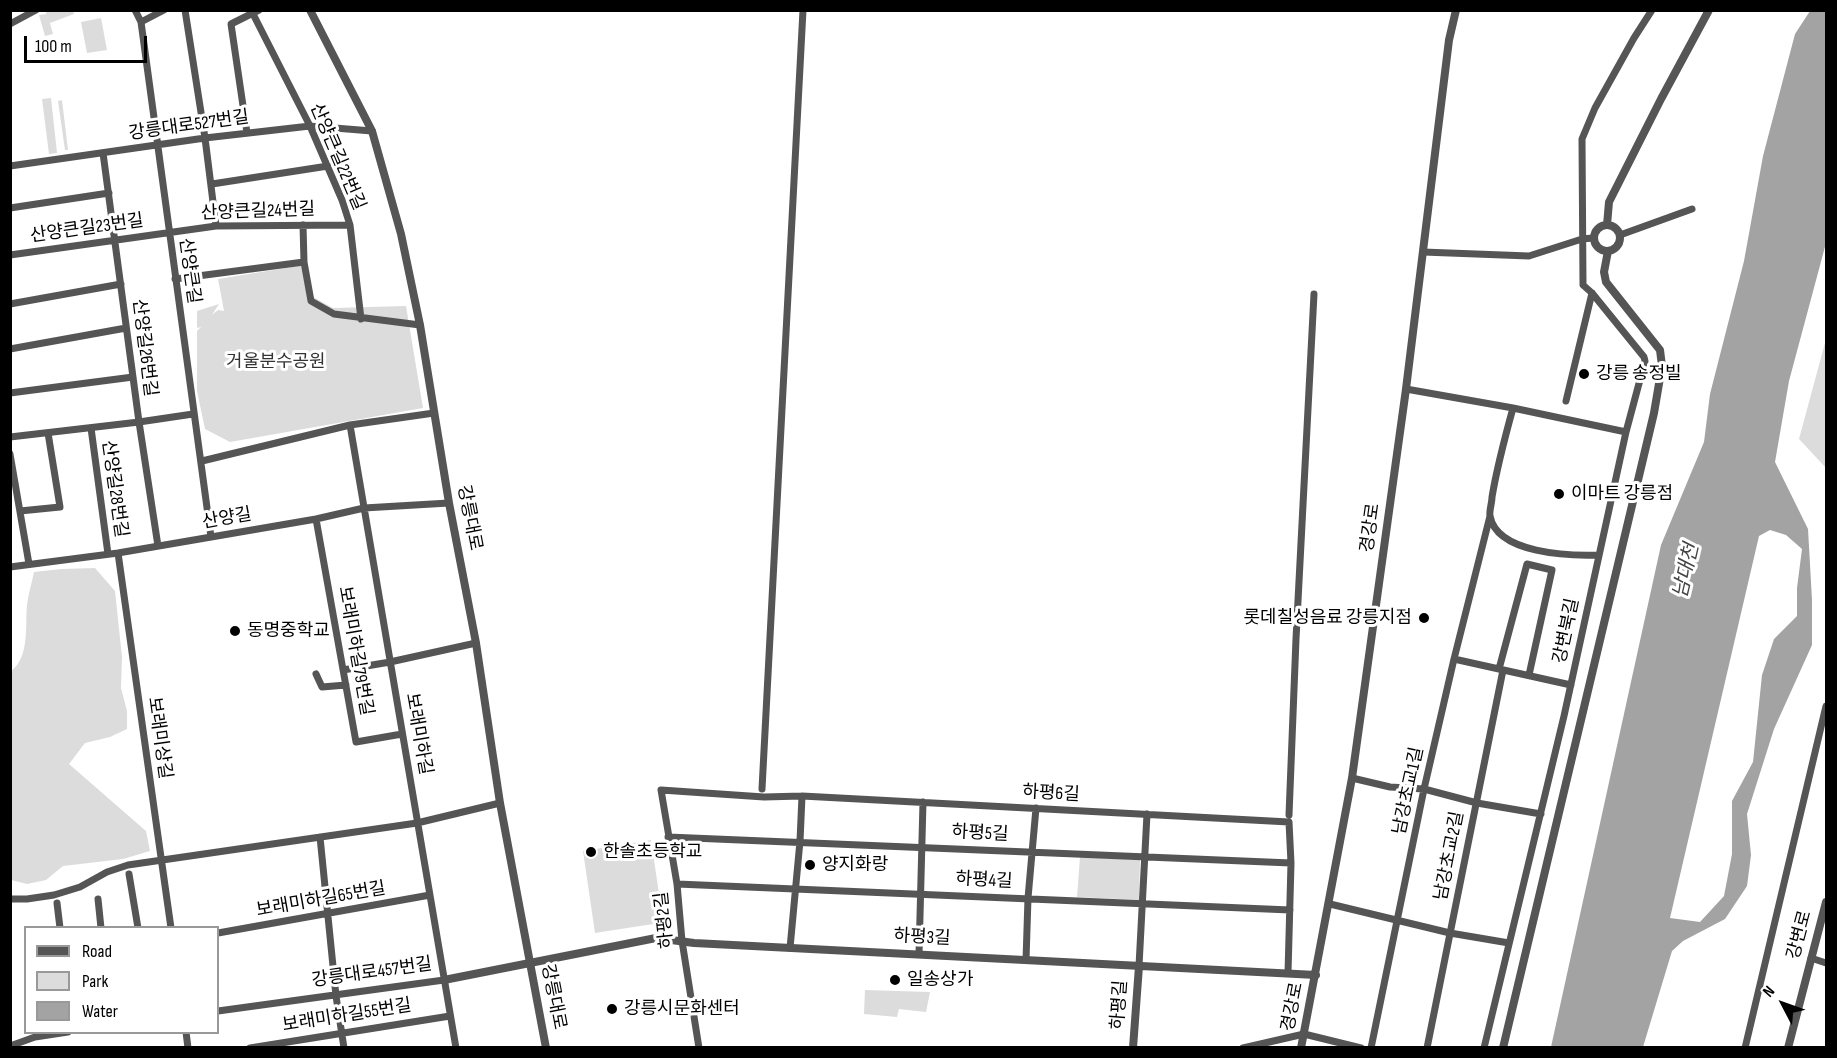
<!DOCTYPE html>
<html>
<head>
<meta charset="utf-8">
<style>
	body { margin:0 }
	#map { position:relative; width:1837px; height:1058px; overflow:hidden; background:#fff; font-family:"Sofia Sans Condensed",sans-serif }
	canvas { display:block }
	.frame { position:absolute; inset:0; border:12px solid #000; pointer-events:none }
	.legend { position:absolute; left:24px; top:926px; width:195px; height:108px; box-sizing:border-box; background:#fff; border:2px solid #999; margin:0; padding:8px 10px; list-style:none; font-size:18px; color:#000 }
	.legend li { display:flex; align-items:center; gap:12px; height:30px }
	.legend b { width:30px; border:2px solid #999 }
	.north { position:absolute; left:1753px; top:974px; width:60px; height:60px; -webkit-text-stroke:4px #fff; paint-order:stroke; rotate:311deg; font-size:16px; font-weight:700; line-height:24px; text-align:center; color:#000 }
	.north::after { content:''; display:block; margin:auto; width:21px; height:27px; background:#000; clip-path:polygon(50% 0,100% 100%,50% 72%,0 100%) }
	.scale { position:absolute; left:24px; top:36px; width:123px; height:27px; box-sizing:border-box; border:3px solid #000; border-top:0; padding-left:8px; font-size:18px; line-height:21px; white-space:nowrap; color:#000; -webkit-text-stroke:4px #fff; paint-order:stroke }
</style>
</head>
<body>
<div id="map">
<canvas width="1837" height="1058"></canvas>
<div class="frame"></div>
<ul class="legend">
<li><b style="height:8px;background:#555"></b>Road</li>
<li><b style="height:16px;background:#dcdcdc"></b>Park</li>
<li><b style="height:16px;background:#a3a3a3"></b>Water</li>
</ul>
<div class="north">N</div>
<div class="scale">100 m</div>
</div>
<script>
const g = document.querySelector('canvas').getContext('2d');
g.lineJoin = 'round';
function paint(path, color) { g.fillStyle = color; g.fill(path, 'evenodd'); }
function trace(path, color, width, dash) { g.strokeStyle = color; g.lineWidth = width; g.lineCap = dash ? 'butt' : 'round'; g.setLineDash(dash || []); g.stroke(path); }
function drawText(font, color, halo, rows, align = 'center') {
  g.font = font + ' "Sofia Sans Condensed","Noto Sans KR",sans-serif'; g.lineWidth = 6; g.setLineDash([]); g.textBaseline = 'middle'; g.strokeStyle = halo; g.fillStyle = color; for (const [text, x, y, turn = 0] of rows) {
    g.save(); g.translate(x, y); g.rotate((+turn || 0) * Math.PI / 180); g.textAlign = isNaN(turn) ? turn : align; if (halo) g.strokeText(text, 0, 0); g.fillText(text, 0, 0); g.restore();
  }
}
paint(new Path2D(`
	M46 10 73 11 74 14 50 23 53 34 45 36 39 15 46 14Z
	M101 18 107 50 87 53 81 22Z
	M51 98 57 153 49 154 42 99Z
	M62 100 68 150H65L58 101Z
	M304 265 313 297 333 308 406 306 423 408 230 442 205 429 197 391V331L201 327 197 328V311L219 304 212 315 218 310 224 311 218 279Z
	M1826 339V468L1799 439Z
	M95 568 115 591 122 657 121 688 127 711V729L110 737 85 743 69 764 146 831 150 851 123 859 63 866 46 880 27 884 11 880V671C30 657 25 625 27 605 28 594 32 583 34 572L61 569Z
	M651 840 662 914 653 924 595 933 583 851Z
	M1080 857 1140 860 1139 900 1077 897Z
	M865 990 930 992 926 1012 899 1009 897 1017 864 1014Z`), '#dcdcdc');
paint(new Path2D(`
	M1810 11H1826V243L1789 381 1775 462 1808 529 1812 600V645L1774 729 1747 814 1751 855 1747 886 1725 919 1683 941 1672 951 1643 1047H1551L1661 545 1704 442 1710 394 1744 261 1763 156 1795 34ZM1770 530 1786 535 1802 549 1797 588V616L1774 639 1762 675 1753 762 1732 801V854L1724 896 1700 922 1670 918 1759 536Z`), '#a3a3a3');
trace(new Path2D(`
	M135 10 141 22 211 537
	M185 10 205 138 216 226
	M251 10 310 126 342 200 350 225 361 319
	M141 22 164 10
	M10 24 36 10
	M247 133 231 24 259 10
	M103 153 139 422 158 546
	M10 166 205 138 310 126 372 131
	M212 184 328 166
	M10 208 109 193
	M303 225 304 262 311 301 334 314 420 325
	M1620 235 1692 209
	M1423 252 1529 256 1582 239 1593 238
	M10 255 216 226 350 225
	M175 279 304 262
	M10 304 121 284
	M10 349 126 328
	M1406 389 1513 408 1626 432
	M10 393 133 377
	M1566 401 1592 293
	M1513 408C1505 437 1497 467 1492 497 1492 503 1489 511 1490 516 1497 554 1570 556 1599 555
	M350 425 456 1048
	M91 428 108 554
	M10 437 139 422 193 414
	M10 454 29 564
	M202 461 350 425 434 413
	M20 511 60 507 48 433
	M316 519 356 742 402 734
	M118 553 171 928
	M10 567 118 553 316 519 364 508 449 503
	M1454 659 1490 516
	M1499 669 1527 564 1552 570 1529 675
	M343 670 390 662 476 643
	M316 674 322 687 346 685
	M1352 778 1390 787 1424 789 1477 803 1541 814
	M762 789 803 10
	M1289 815 1296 639 1314 294
	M320 837 336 996 344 1048
	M668 837 1291 863
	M129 874 138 928
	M677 884 1290 910
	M10 899H27L54 895 80 887 107 872 128 865 417 823 500 803
	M98 899 101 928
	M57 903 60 928
	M1330 904 1450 933 1509 943
	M218 933 430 895
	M790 948 800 841 802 796
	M919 954 923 802
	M1811 958 1826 963
	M1026 960 1028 898 1036 808
	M1139 966 1147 814
	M218 1011 444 980
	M186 1032 188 1048
	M10 1046 35 1037 68 1032
	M250 1048 450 1016
	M699 1048 682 941 677 884 661 790 764 797 802 796 1289 822 1291 863 1288 973
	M1243 1048 1304 1034 1361 1048
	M1371 1048 1424 789 1454 659 1571 685
	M1427 1048 1503 670
	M1484 1048 1564 716 1626 432 1645 361 1644 357 1592 293 1583 285 1582 139 1595 108 1634 38 1652 10
	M1745 1048 1826 706`), '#555', 7);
trace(new Path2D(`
	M310 10 372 131 401 234 420 325 449 503 476 643 500 803 546 1048
	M1594 238a13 13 0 1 1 26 0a13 13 0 1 1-26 0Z
	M1607 225 1609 202 1661 99 1709 10
	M444 980 656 938 694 943 1316 975
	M1133 1048 1139 966
	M1301 1048 1352 778 1406 389 1449 40 1456 10
	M1503 1048 1654 413 1662 366 1660 350 1606 282 1604 272 1608 251
	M1788 1048 1826 902`), '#555', 8);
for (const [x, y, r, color] of [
	[1584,374,6,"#000"],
	[1559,494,6,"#000"],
	[1424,618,6,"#000"],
	[235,631,6,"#000"],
	[591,852,6,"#000"],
	[810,865,6,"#000"],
	[895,980,6,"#000"],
	[612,1009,6,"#000"]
]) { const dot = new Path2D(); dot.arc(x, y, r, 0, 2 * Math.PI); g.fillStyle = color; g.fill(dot); trace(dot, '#fff', 2); }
drawText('18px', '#000', '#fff', [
	["강릉대로527번길",189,126,-8],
	["산양큰길22번길",337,157,67],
	["산양큰길24번길",258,212,-2],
	["산양큰길23번길",87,229,-8],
	["산양큰길",189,271,82],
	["산양길26번길",144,348,83],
	["산양길28번길",114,489,82],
	["강릉대로",469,518,79],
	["산양길",227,519,-10],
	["경강로",1371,528,-82],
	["강변북길",1567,631,-78],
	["보래미하길79번길",355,651,80],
	["보래미하길",418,734,80],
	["보래미상길",159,738,82],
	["남강초교1길",1409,791,-78],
	["하평6길",1051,794,3],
	["하평5길",980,834,3],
	["남강초교2길",1450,856,-79],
	["하평4길",984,881,3],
	["보래미하길65번길",321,900,-10],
	["하평2길",665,920,-96],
	["강변로",1800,935,-75],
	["하평3길",922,938,3],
	["강릉대로457번길",372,973,-8],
	["강릉대로",553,997,79],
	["하평길",1120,1005,-86],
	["경강로",1293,1007,-79],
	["보래미하길55번길",347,1016,-9]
]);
drawText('18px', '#333', '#fff', [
	["거울분수공원",276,362]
]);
drawText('18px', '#000', '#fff', [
	["강릉 송정빌",1596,374],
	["이마트 강릉점",1571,494],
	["롯데칠성음료 강릉지점",1412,618,"right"],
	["동명중학교",247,631],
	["한솔초등학교",603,852],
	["양지화랑",822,865],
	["일송상가",907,980],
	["강릉시문화센터",624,1009]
], 'left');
drawText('italic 20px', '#444', '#fff', [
	["남대천",1687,571,-77]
]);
</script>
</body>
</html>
